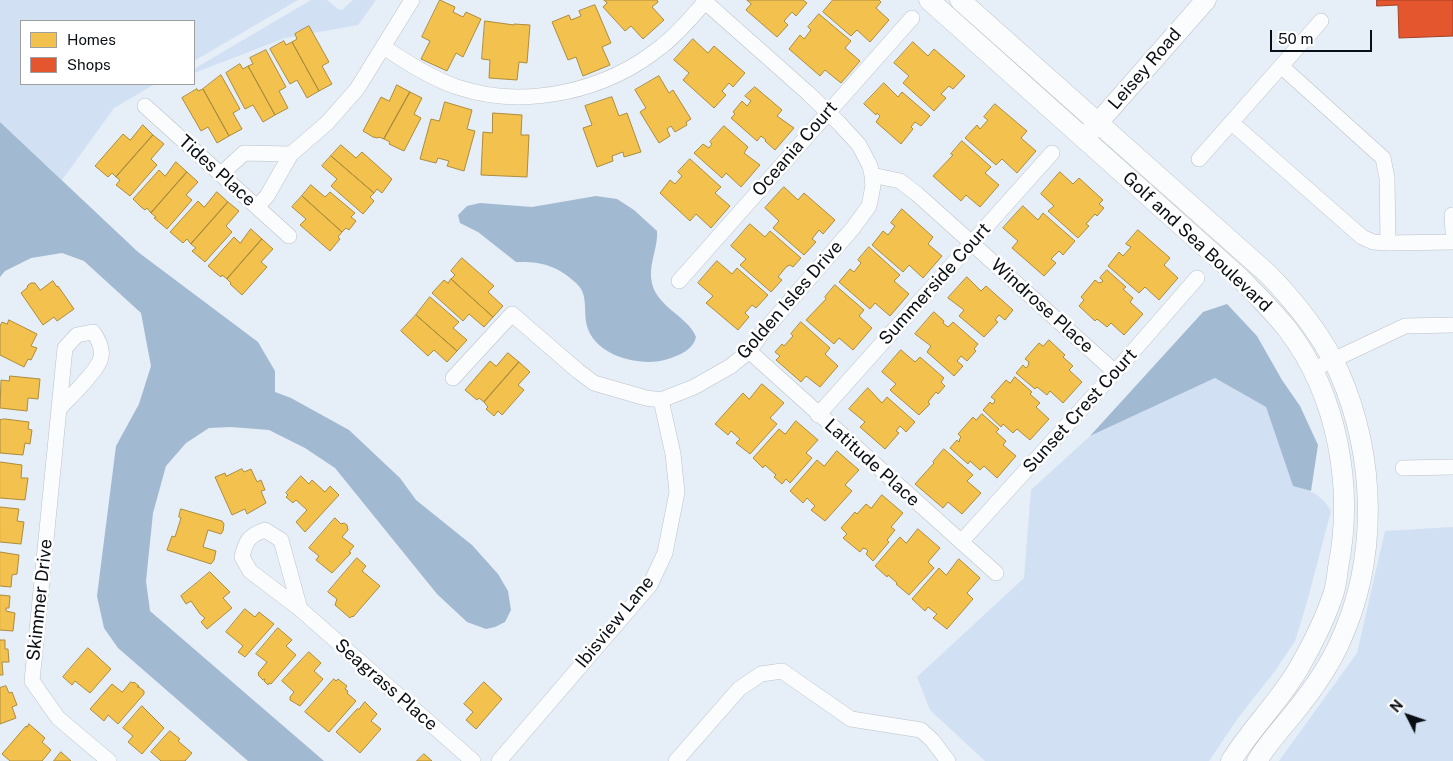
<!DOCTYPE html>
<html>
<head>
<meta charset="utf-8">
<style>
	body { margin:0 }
	#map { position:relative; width:1453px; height:761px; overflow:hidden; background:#e6eef7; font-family:"Public Sans",sans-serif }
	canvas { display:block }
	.legend { position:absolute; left:20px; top:20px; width:175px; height:65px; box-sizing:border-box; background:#fff; border:1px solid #9d9fa1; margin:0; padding:6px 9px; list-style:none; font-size:15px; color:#0a0f15 }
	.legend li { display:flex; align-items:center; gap:10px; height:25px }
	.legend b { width:25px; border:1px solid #9d9fa1 }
	.north { position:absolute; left:1383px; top:691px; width:50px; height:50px; -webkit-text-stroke:4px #fff; paint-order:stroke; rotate:311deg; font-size:14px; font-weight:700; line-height:20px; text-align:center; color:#0a0f15 }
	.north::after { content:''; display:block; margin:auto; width:18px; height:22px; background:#0a0f15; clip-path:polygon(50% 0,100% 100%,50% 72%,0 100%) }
	.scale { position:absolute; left:1270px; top:30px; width:102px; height:22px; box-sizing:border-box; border:2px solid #0a0f15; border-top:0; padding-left:6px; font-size:15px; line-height:18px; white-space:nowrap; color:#0a0f15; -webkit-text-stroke:4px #fff; paint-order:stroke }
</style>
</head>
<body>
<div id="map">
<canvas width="1453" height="761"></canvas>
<ul class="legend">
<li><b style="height:14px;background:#f2c14e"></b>Homes</li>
<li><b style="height:14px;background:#e4572e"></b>Shops</li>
</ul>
<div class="north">N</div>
<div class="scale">50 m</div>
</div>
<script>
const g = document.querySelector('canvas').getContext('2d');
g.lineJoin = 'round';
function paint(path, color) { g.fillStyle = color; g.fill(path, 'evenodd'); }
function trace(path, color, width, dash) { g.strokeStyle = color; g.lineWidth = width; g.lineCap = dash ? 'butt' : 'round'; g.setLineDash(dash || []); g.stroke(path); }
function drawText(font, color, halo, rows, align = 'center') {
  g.font = font + ' "Public Sans",sans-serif'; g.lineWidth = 5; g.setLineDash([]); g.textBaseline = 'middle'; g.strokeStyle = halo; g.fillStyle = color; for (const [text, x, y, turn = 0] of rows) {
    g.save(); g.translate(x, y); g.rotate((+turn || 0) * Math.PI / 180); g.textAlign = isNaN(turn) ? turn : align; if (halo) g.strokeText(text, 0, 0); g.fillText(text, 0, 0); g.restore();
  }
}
paint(new Path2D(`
	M0 0H298L194 61V21H21V84H155L114 108 62 180 0 122Z
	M311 0H327L338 9 342 10 353 0H376L358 25 285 38 194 73V69Z
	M1215 378 1266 407 1293 486C1312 491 1321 494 1331 511L1307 602 1295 641 1275 671 1238 718 1209 761H985L930 710 917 677 1024 578 1031 490 1090 436Z
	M1453 527V761H1279L1357 653 1385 531Z`), '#d1e0f2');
paint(new Path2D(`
	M0 122 138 252 258 342 275 371V392L291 398 349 430 400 478 416 500 472 545 498 574 508 591 511 610 505 622 495 627 486 629 467 622 437 594 335 468 305 448 269 430 231 427 209 428 186 443 166 466 153 513 146 581 150 611 324 761H248L118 648 104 628 97 596 116 446 139 404 151 366 141 313 84 261 62 253 31 258 5 271 0 277Z
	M596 196 617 199 634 210 657 231C658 247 650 261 651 277 653 307 687 314 696 337 693 350 680 355 668 359 641 368 595 356 587 326 583 312 589 294 576 283 558 266 541 261 516 262L478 232 460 223 458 215 467 206 480 203 532 207Z
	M1227 304 1257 336 1282 380 1300 406 1318 445 1311 491 1293 486 1266 407 1215 378 1090 436 1203 312Z`), '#a2b9d2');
const homes = new Path2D(`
	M440 0 455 7 453 12 463 17 466 12 481 19 463 57 456 53 447 71 421 59 430 41 422 37Z
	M604 0H657L658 2 652 7 664 20 643 39 631 26 625 31 603 7 607 3Z
	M747 0H803L807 3 796 16 792 12 784 21 788 25 777 37 746 10 751 4Z
	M833 0H879L881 2 876 8 889 20 870 42 857 30 851 36 823 12Z
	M595 5 611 43 602 47 610 65 583 76 576 57 568 60 552 22 569 15 571 20 581 16 579 11Z
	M819 14 851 41 845 48 860 61 841 83 825 70 820 76 789 49 800 35 804 39 811 30 808 27Z
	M485 21 514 25V24L530 25 527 63 519 62 517 80 489 78 490 60 482 59Z
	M309 26 329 62 322 66 332 84 319 91 292 42 297 39 295 34Z
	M693 39 708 53 714 46 745 73 733 87 729 83 722 91 726 95 714 108 683 80 689 73 674 60Z
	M284 41 286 45 292 42 319 91 307 98 297 80 290 84 270 49Z
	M913 42 928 56 934 49 965 76 953 89 949 86 941 94 946 98 934 111 903 83 909 76 894 63Z
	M266 50 286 87 279 91 288 108 275 115 248 66 253 64 250 58Z
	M240 64 243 69 248 66 275 115 263 122 253 105 245 109 226 73Z
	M221 75 240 109 233 113 242 129 229 136 203 89Z
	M659 76 669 93 673 90 691 119 686 122 687 125 675 132 671 126 667 129 670 136 659 143 640 112 646 108 635 90Z
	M884 83 898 97 902 92 930 116 921 126 915 122 911 127 913 129 901 144 876 122 880 116 877 113 876 115 864 104Z
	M397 85 410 92 384 139 379 137 378 138 373 137 363 131 381 97 389 101Z
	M755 87 782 110 777 116 794 128 775 150 765 141 766 140 761 136 757 141 731 118 735 114 733 112 742 101 747 106 751 101 745 96Z
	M197 89 198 91 203 89 229 136 217 143 208 127 201 131 182 98Z
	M410 92 422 98 414 114 421 118 404 151 389 144 390 142 384 139Z
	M612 97 619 116 627 113 641 152 624 157 623 152 612 156 613 161 597 167 583 128 592 125 585 106Z
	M445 102 472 110 467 129 475 131 464 171 447 166 449 161 438 158 436 163 420 159 431 119 439 121Z
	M995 104 1027 131 1021 138 1036 151 1017 173 1002 159 996 165 965 138 977 125 980 129 988 120 984 117Z
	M493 113 522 115 521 135H529L527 177 481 175 483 132 492 133Z
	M143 125 153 135 116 177 112 173 108 177 95 166 123 134 130 140Z
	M724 126 748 147 744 153 760 165 741 187 726 173 722 178 694 153 703 144 709 148 712 144 710 142Z
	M153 135 164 144 151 159 157 165 130 196 116 185 120 180 116 177Z
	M962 141 991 167 985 173 999 185 980 207 966 195 961 201 933 176 953 155 951 154Z
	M341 145 356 158 362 152 392 179 382 193 377 189 374 193 331 156Z
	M331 156 374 193 370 197 374 201 363 214 331 186 337 179 322 166Z
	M690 159 721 187 715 193 730 206 711 228 696 214 690 221 660 193 670 180 675 184 682 176 678 172Z
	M176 162 187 172 151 213 147 208 145 210 141 207 133 199 159 170 165 176Z
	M187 172 198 182 186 195 192 200 167 229 154 218 156 217 151 213Z
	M1060 172 1073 184 1079 178 1103 200 1099 204 1104 208 1097 216 1095 214 1086 224 1089 226 1078 238 1048 211 1054 206 1041 194Z
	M311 185 325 197 330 192 355 213 351 217 356 221 349 230 346 228 342 232 302 196Z
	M784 187 798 200 804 193 835 220 823 234 819 230 812 239 816 242 804 255 773 228 779 221 765 208Z
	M217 192 228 202 191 244 187 239 183 243 170 232 198 201 204 207Z
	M302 196 342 232 338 237 340 239 330 251 300 225 306 219 292 207Z
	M228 202 239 211 226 226 232 232 205 262 192 251 196 248 191 244Z
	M1023 206 1038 220 1043 213 1075 241 1063 255 1059 251 1051 259 1056 263 1044 276 1012 248 1018 241 1003 228Z
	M902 209 933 237 928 244 942 256 923 278 909 265 903 272 872 245 883 231 888 235 895 226 891 223Z
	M750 224 765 237 770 231 801 258 793 267 790 265 786 267 778 277 782 280 771 292 740 265 746 259 731 246Z
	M251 229 262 239 227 279 222 275 221 277 217 274 208 266 234 237 240 243Z
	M1138 230 1170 258 1164 265 1178 278 1159 300 1145 287 1139 293 1108 266 1119 252 1123 256 1131 247 1126 244Z
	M262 239 273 249 261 262 267 267 242 295 230 284 231 283 227 279Z
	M869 247 900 275 894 281 909 294 890 316 875 303 870 309 839 282 850 269 854 272 861 263 858 260Z
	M462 258 494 286 488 292 503 306 493 317 451 279 455 275 451 271Z
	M717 261 732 274 737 268 768 295 756 308 752 305 745 313 749 317 738 330 706 303 713 296 698 283Z
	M1107 270 1126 287 1123 289 1133 298 1130 302 1143 314 1124 335 1111 323 1107 327 1097 319 1095 321 1079 306 1084 300 1081 297 1095 280 1099 283 1102 282 1103 281 1100 278Z
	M967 277 981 291 986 286 1013 310 1005 320 999 315 995 320 998 322 984 337 959 316 964 310 948 298Z
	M451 279 493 317 484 327 469 314 463 321 432 293 444 280 448 283Z
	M53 281 57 287 58 286 74 309 57 321 54 317 43 325 21 293 27 288 28 285 31 283H35L40 290Z
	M835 285 864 310 859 316 872 328 853 350 839 338 834 344 806 320 826 299 825 297Z
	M430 297 459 322 453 328 467 340 457 351 416 315Z
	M934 312 944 321 943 323 948 327 953 322 978 344 974 349 976 351 967 361 961 356 957 361 963 366 954 376 927 352 931 346 915 334Z
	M416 315 457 351 447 362 434 350 428 356 401 331Z
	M9 320 37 334 31 346 37 348 31 360 28 359 24 367 0 355V326L2 322 7 324Z
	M801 322 830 348 825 354 838 366 820 387 806 376 801 382 776 360 780 356 775 352 782 344 784 346 793 336 791 334Z
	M1049 340 1065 355 1063 357 1073 366 1069 370 1082 382 1063 403 1050 391 1047 395 1037 387 1035 389 1016 373 1023 365 1026 368 1028 366 1029 362 1025 359 1039 343 1043 346Z
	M901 350 915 362 920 357 944 378 941 382 945 386 938 394 936 392 928 402 930 404 919 415 890 390 896 384 882 372Z
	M508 353 519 362 484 402 479 398 477 400 465 390 490 361 496 366Z
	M519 362 530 372 518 385 524 390 502 415 498 411 494 416 486 409 488 407 484 402Z
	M10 376 40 379 38 399 28 398 27 411 0 408 1 380 9 381Z
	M1015 377 1032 392 1030 394 1040 403 1036 407 1049 419 1030 440 1017 429 1013 433 1003 424 1001 427 983 410 990 402 992 404 994 403 995 400 991 397 1006 380 1010 383Z
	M762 384 784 403 770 418 777 424 750 454 736 443 740 439 731 431 728 435 715 424 743 393 749 399Z
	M868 388 882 403 887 397 915 422 906 432 900 426 896 431 899 433 885 449 860 427 865 422 849 409Z
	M982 414 999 429 996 432 1006 441 1003 445 1016 456 997 478 984 466 980 470 970 461 968 464 950 448 957 440 959 442 960 441 959 440 961 437 958 434 973 417 976 420Z
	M5 419 29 422 28 429 32 430 30 444 25 443 23 455 0 453V420Z
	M796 421 818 440 806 453 812 458 790 483 786 479 782 484 774 477 776 475 765 465 763 468 753 458 779 429 785 434Z
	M944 449 973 475 967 481 981 493 962 514 948 502 943 508 915 484 934 463 933 462Z
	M837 451 859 470 845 485 852 491 825 521 811 510 815 506 807 498 803 503 790 491 817 460 824 466Z
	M0 462 22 465 21 478H28L25 500 0 498Z
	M242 469 244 472 251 469 257 482 261 480 265 490 261 491 266 503 247 514 245 509 232 515 215 477 225 473 226 476Z
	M301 476 309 484 312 480 325 492 330 486 339 495 305 532 296 522 307 510 296 500 293 503 286 497 288 495 286 493Z
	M882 495 903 513 891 527 895 530 887 540 889 542 873 561 866 554 868 551 866 549 863 548 860 552 843 538 847 534 841 528 855 512 857 514 866 504 871 508Z
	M0 507 19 509 17 521 24 522 21 544 0 542Z
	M181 509 222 521 224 524 223 531 221 534 208 530 203 547 216 551 214 560 211 564 167 550 172 536 175 537 181 518 179 517Z
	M335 518 341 524 344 523 347 525 348 530 342 537 354 546 349 552 351 553 332 573 316 560 319 556 309 548Z
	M918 529 940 548 928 562 934 568 909 595 896 584 897 583 888 575 887 577 875 566 900 537 906 543Z
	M0 552 19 555 17 574 12 575 11 587 0 586Z
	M357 558 366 566 362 571 380 586 353 617 352 616 350 618 335 605 337 599 328 592Z
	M959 559 980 578 967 593 973 599 947 629 933 618 937 614 928 607 925 611 912 599 939 568 946 575Z
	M210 572 230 592 223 598 232 608 207 629 201 622 205 618 200 614 191 601 186 604 181 596Z
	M0 595 10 596 9 608H6V611L15 613 13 631 0 630Z
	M245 609 255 617 259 612 274 624 245 657 238 652 243 646 226 632Z
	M278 628 292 640 286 646 296 655 271 684 269 683 268 685 264 681 265 679 263 680 258 675 259 674 258 673 267 662 256 654Z
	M0 640H5V649H8L9 662H2L3 675H0Z
	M88 648 111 669 90 693 75 681 72 685 63 677Z
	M309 652 321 663 314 671 323 679 300 706 290 700V697L294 692 282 681Z
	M334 679 336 681 338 679 347 686 345 689 348 691 347 693 356 701 329 732 305 712Z
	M131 682 133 683 134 682 139 686 137 687H139L144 691V694L118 724 108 715 104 721 90 709 112 684 122 692Z
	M484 682 502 699 476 729 466 720 473 712 464 704Z
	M6 686 9 693 12 692 17 705 12 707 16 718 0 724V688Z
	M365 702 377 714 371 721 381 729 360 753 336 732 357 709H359Z
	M142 706 164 728 142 754 128 742 133 736 123 728Z
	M29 724 45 738 42 742 51 750 42 761H10L2 754 26 726 27 727Z
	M170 731 180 739 178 741 192 753 185 761H161L151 752Z
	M61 752 71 761H54Z
	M424 754 432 761H417Z`);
paint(homes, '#f2c14e');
trace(homes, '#ac8c3d', 1);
const shops = new Path2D(`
	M1377 0H1453V36L1399 38 1398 5 1377 6Z`);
paint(shops, '#e4572e');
trace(shops, '#a34126', 1);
const street = new Path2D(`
	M384 47C407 63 431 78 457 87 526 110 607 91 662 46 679 33 693 15 707 0
	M1281 66 1383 158 1387 178 1388 243
	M145 106 289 236
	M1232 123 1362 237 1373 242 1388 243 1453 242
	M1199 159 1321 21
	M221 174 244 153 291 154 327 123 357 89 412 0
	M872 175 900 181 917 194 1115 372
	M257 207 267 196 291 154
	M1452 215 1453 232
	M679 281 912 18
	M749 351 996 573
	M1312 370 1405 326 1453 325
	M453 378 512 314 578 371 594 383 646 398 661 400 694 387 731 366 749 351 763 332 853 228 869 206 873 186 872 175 870 166 859 145 839 123 809 94 703 0
	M59 409C69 398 99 370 101 357 103 348 98 339 93 332L77 335 65 348 32 681 58 718 109 761
	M818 415 1052 153
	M1403 468 1453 467
	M961 542 1115 372 1197 278
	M300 609 281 540 265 530C248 536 246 541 242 557L250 571 300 609 473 761
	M499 761 650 585 665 553 677 492 673 454 661 400
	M676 761 739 689 761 674 782 671 851 719 921 730 932 740 948 761`);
const secondary = new Path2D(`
	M929 0 1239 277C1256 294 1273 311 1288 330 1338 396 1354 488 1338 568 1337 578 1336 588 1332 598 1324 621 1312 645 1300 666 1281 700 1251 728 1231 761
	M960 0 1268 274C1296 303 1322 335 1339 372 1376 457 1379 559 1339 644 1328 668 1311 692 1294 713 1281 729 1267 744 1257 761
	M1089 133 1206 0`);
trace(street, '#bbc2c9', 16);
trace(secondary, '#bbc2c9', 21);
trace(street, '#fbfcfe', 15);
trace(secondary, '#fbfcfe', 20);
drawText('18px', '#0a0f15', '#fff', [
	["Leisey Road",1145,69,-49],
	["Oceania Court",795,149,-49],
	["Tides Place",217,171,42],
	["Golf and Sea Boulevard",1197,242,43],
	["Summerside Court",935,284,-48],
	["Golden Isles Drive",790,300,-49],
	["Windrose Place",1042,306,42],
	["Sunset Crest Court",1080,411,-48],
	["Latitude Place",872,463,42],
	["Skimmer Drive",40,600,-84],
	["Ibisview Lane",615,622,-51],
	["Seagrass Place",386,685,41]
]);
</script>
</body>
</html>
